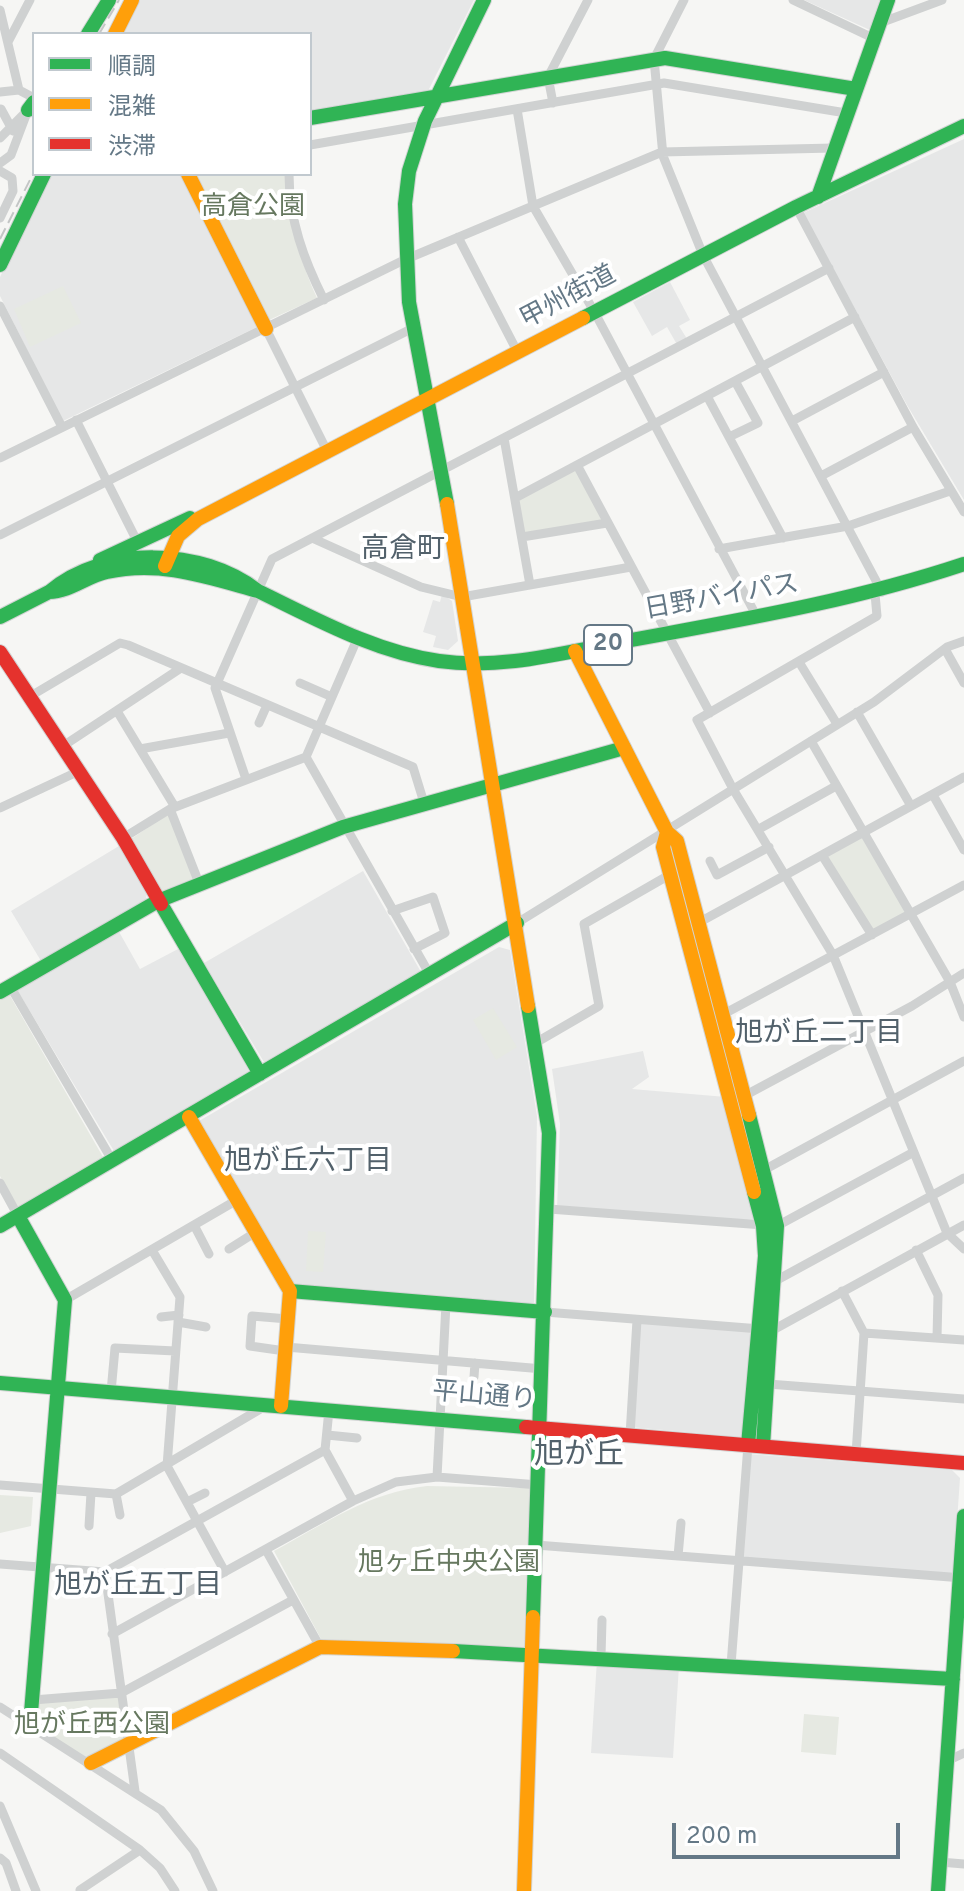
<!DOCTYPE html>
<html>
<head>
<meta charset="utf-8">
<style>
	body { margin:0 }
	#map { position:relative; width:964px; height:1891px; overflow:hidden; background:#f6f6f4; font-family:Overpass,"Noto Sans JP",sans-serif }
	canvas { display:block }
	.legend { position:absolute; left:32px; top:32px; width:280px; height:144px; box-sizing:border-box; background:#fff; border:2px solid #c1c9cf; margin:0; padding:10px 14px; list-style:none; font-size:24px; color:#647886 }
	.legend li { display:flex; align-items:center; gap:16px; height:40px }
	.legend b { width:40px; border:2px solid #c1c9cf }
	.scale { position:absolute; left:672px; top:1823px; width:228px; height:36px; box-sizing:border-box; border:4px solid #647886; border-top:0; padding-left:10px; font-size:24px; line-height:28px; white-space:nowrap; color:#647886; -webkit-text-stroke:6px #fff; paint-order:stroke }
</style>
</head>
<body>
<div id="map">
<canvas width="964" height="1891"></canvas>
<ul class="legend">
<li><b style="height:10px;background:#30b455"></b>順調</li>
<li><b style="height:10px;background:#ff9f0a"></b>混雑</li>
<li><b style="height:10px;background:#e5322d"></b>渋滞</li>
</ul>
<div class="scale">200 m</div>
</div>
<script>
const g = document.querySelector('canvas').getContext('2d');
g.lineJoin = 'round';
function paint(path, color) { g.fillStyle = color; g.fill(path, 'evenodd'); }
function trace(path, color, width, dash) { g.strokeStyle = color; g.lineWidth = width; g.lineCap = dash ? 'butt' : 'round'; g.setLineDash(dash || []); g.stroke(path); }
function drawText(font, color, halo, rows, align = 'center') {
  g.font = font + ' Overpass,"Noto Sans JP",sans-serif'; g.lineWidth = 8; g.setLineDash([]); g.textBaseline = 'middle'; g.strokeStyle = halo; g.fillStyle = color; for (const [text, x, y, turn = 0] of rows) {
    g.save(); g.translate(x, y); g.rotate((+turn || 0) * Math.PI / 180); g.textAlign = isNaN(turn) ? turn : align; if (halo) g.strokeText(text, 0, 0); g.fillText(text, 0, 0); g.restore();
  }
}
paint(new Path2D(`
	M138 0H474L428 91 310 111V34H120Z
	M804 0H882L870 30Z
	M964 139V500L907 405 803 213Z
	M51 174H182L259 326 63 421 0 296V277Z
	M670 282 690 320 679 326 689 342 679 348 667 327 652 336 633 302Z
	M442 594 452 601 458 641 448 650 433 647 436 636 423 632 433 600 440 602Z
	M119 846 147 892 146 899 41 961 11 911Z
	M363 871 421 972 264 1062 204 963Z
	M118 930 140 969 180 948 249 1071 114 1151 16 988Z
	M499 947 510 950 537 1116 534 1306 293 1284 199 1121Z
	M643 1051 649 1077 632 1089 726 1097 757 1220 557 1210 560 1124 552 1069Z
	M637 1320 755 1330 743 1437 630 1427Z
	M748 1454 952 1470 960 1478 953 1579 739 1561Z
	M597 1660 679 1666 673 1758 591 1753Z`), '#e6e7e7');
paint(new Path2D(`
	M195 174H286C290 219 298 256 317 298L269 320Z
	M63 286 81 323 30 347 14 309Z
	M577 465 607 523 522 537 515 498Z
	M168 814 194 878 160 892 131 839Z
	M863 832 910 914 872 935 822 855Z
	M9 994 103 1157 17 1210 0 1176V998Z
	M493 1008 517 1047 496 1060 473 1020Z
	M308 1231 326 1232 323 1272 306 1271Z
	M427 1486 530 1488 524 1647 321 1639 274 1551C324 1524 369 1492 427 1486Z
	M0 1495 33 1497 31 1526 0 1533Z
	M121 1693 128 1743 91 1763 30 1725 33 1700Z
	M804 1714 839 1717 836 1755 801 1752Z`), '#e6e9e2');
const fast = new Path2D(`
	M88 34 109 0
	M28 110 34 102
	M310 118 665 58 856 89
	M818 197 888 0
	M0 265 44 174
	M583 318 796 207 964 126
	M447 504 409 302 405 204 409 171 425 121 484 0
	M100 560 190 518
	M258 591C316 619 375 652 439 661 502 670 565 652 626 641 740 620 853 601 964 564
	M0 617 49 592C70 592 87 576 107 572 160 560 207 577 258 591 202 547 104 545 49 592
	M161 904 260 1074
	M0 992 158 901 343 827 624 748
	M528 1006 549 1133 533 1617
	M749 1115 777 1226 763 1446
	M18 1216 65 1300 30 1725
	M0 1226 517 923
	M290 1291 545 1312
	M0 1383 526 1427
	M748 1445 765 1256 763 1226 754 1192
	M453 1651 953 1679
	M938 1891 964 1516`);
const slow = new Path2D(`
	M115 34 132 0
	M188 174 266 329
	M447 504 528 1006
	M165 566 178 536 198 519 583 318
	M575 651 667 832 677 841 749 1115
	M667 832 663 847 754 1192
	M189 1117 290 1291 281 1406
	M91 1763 320 1647 453 1651
	M524 1891 533 1617`);
const jam = new Path2D(`
	M0 652 123 838 161 904
	M526 1427 964 1463`);
trace(fast, '#d2d4d4', 16);
trace(slow, '#d2d4d4', 16);
trace(jam, '#d2d4d4', 16);
trace(new Path2D(`
	M684 0 654 59 663 156 703 255 882 592
	M793 0 875 39
	M0 10 19 90
	M880 23 942 0
	M8 42 30 0
	M0 92 19 90 34 98
	M553 103 548 77 588 0
	M1 109 13 131
	M517 109 533 206 595 313 757 617
	M0 138 23 115
	M310 145 664 83 846 113
	M0 163 11 155 28 110
	M0 171 12 178 13 191 0 218
	M289 174C289 220 304 260 324 300
	M796 207 913 427 964 512
	M458 237 518 353
	M0 306 62 427
	M266 329 327 451
	M707 396 783 538
	M76 420 138 543
	M792 421 884 372
	M729 437 758 423 735 381
	M504 438 530 585
	M0 458 404 260 662 152 833 148
	M577 465 710 713
	M821 476 913 427
	M515 498 855 317
	M0 535 413 328
	M522 537 607 523
	M312 538 421 587 462 597 631 567
	M719 549 848 526 950 491
	M875 594 877 616 697 720 733 789 833 955 947 1233 964 1249
	M945 649 964 683
	M799 662 837 724
	M300 683 332 697
	M29 697 120 643 128 645 413 767 425 806
	M117 711 175 807
	M857 712 911 806
	M259 723 267 705
	M811 741 950 982 964 1017
	M60 748 181 668
	M140 749 229 733
	M306 757 430 975
	M306 757 358 637
	M246 779 215 688 272 559 829 268
	M933 795 964 850
	M0 808 77 772
	M170 809 199 883
	M759 829 836 786
	M123 838 170 809 306 757
	M822 855 872 935
	M710 861 717 875 769 847
	M392 911 433 897 445 933 414 949
	M517 923 874 702 947 647 964 641
	M698 923 964 777
	M10 986 112 1160
	M720 1016 964 885
	M537 1042 599 1006 584 924 671 874
	M744 1096 912 1006 964 973
	M764 1170 964 1061
	M0 1183 18 1216
	M549 1209 777 1226 912 1153
	M194 1225 209 1254
	M229 1249 256 1232
	M152 1250 180 1297 167 1466 225 1572
	M916 1250 938 1295 937 1338
	M777 1280 964 1178
	M842 1291 864 1333 856 1454
	M65 1300 237 1200
	M545 1312 773 1330 964 1225
	M161 1317 179 1315
	M178 1322 206 1327
	M864 1333 964 1340
	M286 1347 543 1369
	M285 1351 250 1346 252 1316 288 1319
	M474 1377 475 1363
	M768 1384 964 1399
	M111 1392 115 1348 175 1351
	M329 1410 325 1450 353 1501
	M327 1435 357 1438
	M630 1435 637 1320
	M437 1477 446 1304
	M0 1485 116 1494 267 1405
	M116 1494 120 1515
	M187 1502 205 1493
	M89 1526 91 1493
	M536 1545 963 1578
	M266 1550 320 1647
	M678 1556 681 1523
	M0 1564 105 1572 325 1450
	M105 1572 135 1791
	M112 1634 353 1501 396 1482 437 1477 539 1485
	M601 1656 602 1620
	M731 1665 748 1445
	M33 1700 121 1693 293 1600
	M0 1707 161 1810 194 1851 213 1891
	M0 1753 140 1850 160 1868 175 1891
	M947 1761 964 1753
	M0 1806 36 1891
	M0 1858 6 1863 16 1891
	M940 1862 964 1864
	M80 1890 140 1850`), '#cfd1d1', 9);
trace(fast, '#30b455', 14);
trace(slow, '#ff9f0a', 14);
trace(jam, '#e5322d', 14);
trace(new Path2D(`
	M99 34 119 0
	M0 239 34 172`), '#c4c6c6', 2, [12, 6]);
for (const [x, y, w] of [
	[608,645,48]
]) { const box = new Path2D(); box.roundRect(x - w / 2, y - 20, w, 40, 6); g.fillStyle = '#fff'; g.fill(box); trace(box, '#647886', 2); }
drawText('bold 24px', '#647886', null, [
	["20",608,645]
]);
drawText('26px', '#66785f', '#fff', [
	["高倉公園",253,209],
	["旭ヶ丘中央公園",449,1565],
	["旭が丘西公園",92,1727]
]);
drawText('26px', '#647886', '#fff', [
	["甲州街道",569,299,-28],
	["日野バイパス",722,599,-10],
	["平山通り",484,1398,5]
]);
drawText('28px', '#52616b', '#fff', [
	["高倉町",403,551],
	["旭が丘二丁目",819,1035],
	["旭が丘六丁目",308,1163],
	["旭が丘五丁目",138,1587]
]);
drawText('30px', '#52616b', '#fff', [
	["旭が丘",579,1457]
]);
</script>
</body>
</html>
